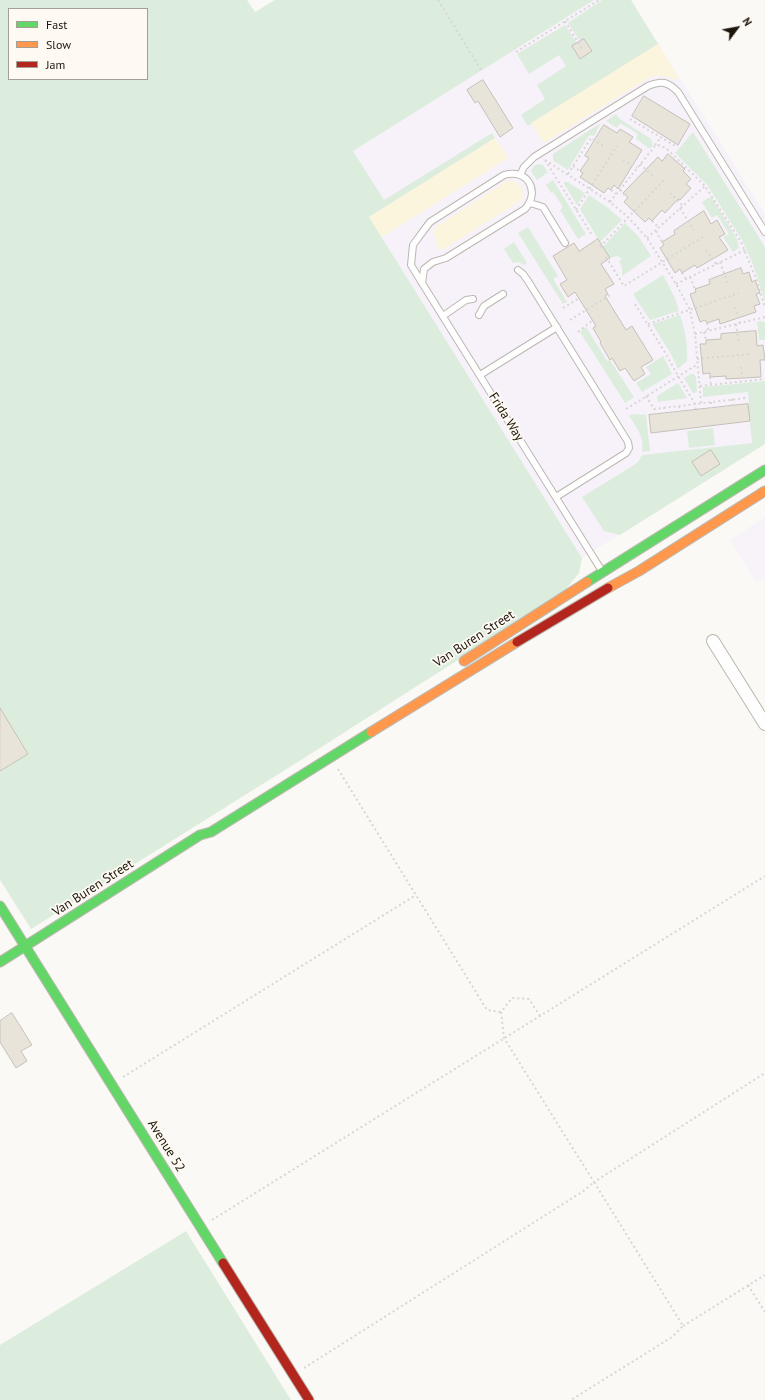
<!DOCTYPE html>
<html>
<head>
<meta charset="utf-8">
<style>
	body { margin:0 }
	#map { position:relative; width:765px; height:1400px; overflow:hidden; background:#fbf9f6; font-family:"PT Sans",sans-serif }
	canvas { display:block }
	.legend { position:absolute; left:8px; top:8px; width:140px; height:72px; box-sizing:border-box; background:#fefaf3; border:1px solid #a49e95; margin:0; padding:5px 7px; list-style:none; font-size:12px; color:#1c1509 }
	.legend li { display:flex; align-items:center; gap:8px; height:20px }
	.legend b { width:20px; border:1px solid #a49e95 }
	.north { position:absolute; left:717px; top:8px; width:40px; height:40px; -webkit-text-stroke:3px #fefaf3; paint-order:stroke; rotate:58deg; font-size:11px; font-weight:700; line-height:16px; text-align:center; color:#1c1509 }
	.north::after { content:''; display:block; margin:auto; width:14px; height:18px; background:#1c1509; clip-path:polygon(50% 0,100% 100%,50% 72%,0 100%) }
</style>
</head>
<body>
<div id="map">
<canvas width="765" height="1400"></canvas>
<ul class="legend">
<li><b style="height:5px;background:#63d668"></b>Fast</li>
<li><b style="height:5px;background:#ff974d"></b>Slow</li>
<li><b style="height:5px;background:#b3261e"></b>Jam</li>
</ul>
<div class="north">N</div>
</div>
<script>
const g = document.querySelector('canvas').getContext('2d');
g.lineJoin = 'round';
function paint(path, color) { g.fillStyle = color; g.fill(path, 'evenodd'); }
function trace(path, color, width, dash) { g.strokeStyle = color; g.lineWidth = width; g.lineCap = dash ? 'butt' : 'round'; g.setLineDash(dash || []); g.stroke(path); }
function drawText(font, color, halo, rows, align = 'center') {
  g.font = font + ' "PT Sans",sans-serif'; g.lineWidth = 3.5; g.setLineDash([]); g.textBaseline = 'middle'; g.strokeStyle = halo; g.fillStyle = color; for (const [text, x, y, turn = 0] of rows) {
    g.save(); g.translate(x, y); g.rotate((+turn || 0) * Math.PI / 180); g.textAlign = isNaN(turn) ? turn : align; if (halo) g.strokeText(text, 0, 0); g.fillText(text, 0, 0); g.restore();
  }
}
paint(new Path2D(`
	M765 517V577L756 582 730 540Z`), '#f8f2f9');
paint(new Path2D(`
	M275 0H631L765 214V444L582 558 245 19Z`), '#f7f2fa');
paint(new Path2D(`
	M0 0H247L255 12 275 0H594L353 151 384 200 492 133 495 138 369 217 582 558 579 573 563 593 309 755 31 929 0 880V771L28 753 0 708ZM9 9H147V79H9Z
	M602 0H631L658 44 528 126 521 115 545 99 537 85 566 66 559 55 529 74 517 54 565 25 577 43 580 59 592 51 584 39 580 41 568 23Z
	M616 114 620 119 651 139 653 145 650 149 636 139 638 134 620 123 617 128 606 121Z
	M601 123 594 136 591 135 588 137 568 170 554 161 553 159V154Z
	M693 132 765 247V301L752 262 742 240 708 186 675 153Z
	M538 164 543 165 548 172 537 180 531 171 534 166Z
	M553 180 586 234 578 239 560 210 563 207 553 192 551 193 546 185Z
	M564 182H568L585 193 577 205 564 184Z
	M589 195 608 208 622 220 600 242 580 209Z
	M708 198H712L737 239 739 248 733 252 723 237 729 234 717 215 712 218 702 202Z
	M625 223 638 236 651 256 622 276V268L619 261 622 259 618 256 610 258 603 247Z
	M528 227 558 276 553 279 567 302 563 304 518 233Z
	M514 242 527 263 524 265 519 262 513 263 504 249Z
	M663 275 675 298 679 311 650 320 633 294Z
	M680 315C685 330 688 344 687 361L678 369 671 354 652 324Z
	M760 321 765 322V340H759L757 322Z
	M586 327 607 361 610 360 634 397 625 403 580 332Z
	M663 356 672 374 642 392 636 383 651 374 646 367Z
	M691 374H694L696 377 697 391 695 393H693L684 378Z
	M765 381V444L620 535 604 531 582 497 631 467 638 462 642 455 752 443 748 404 749 403 748 392 703 397V387Z
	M678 383 687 398 658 402 657 396Z
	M632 414 646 415 650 451 642 452C645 438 637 428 629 416Z
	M713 428 715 445 689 448 687 431Z
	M186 1231 291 1400H0V1345Z`), '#dceddd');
paint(new Path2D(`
	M658 44 679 78 675 80C666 76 660 75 650 77L544 143 531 123Z
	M495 138 508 158 382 237 369 217Z
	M507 181C520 180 527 190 520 201L444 249 439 250 433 231 437 226Z`), '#fbf5de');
const building = new Path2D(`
	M584 39 592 51 580 59 572 46Z
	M483 80 513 128 500 137 478 101 475 103 467 90Z
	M644 96 690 124 678 145 632 116Z
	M604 125 617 133 620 129 633 137 629 142 642 150 618 189 614 185 611 190 608 188 604 193 580 177 583 173 580 171 589 158 585 156Z
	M668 154 685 169 683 171 691 179 686 184 691 188 680 200 678 199 665 213 662 210 652 221 649 218 645 222 624 202 628 197 623 193 658 157 662 161Z
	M704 211 711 224 717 220 725 234 719 237 728 250 697 268 695 265 682 273 680 269 675 273 660 248 664 245 662 242 675 234 674 231Z
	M598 239 610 258 601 264 614 284 605 289 608 294 605 296 626 330 632 326 653 360 641 367 645 374 634 381 625 368 620 371 612 358 610 360 600 343 601 342 593 328 596 326 575 292 568 297 560 284 567 280 553 256 574 243 579 251Z
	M741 268 743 274 749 272 752 282 755 280 760 293 756 294 760 304 754 306 756 312 720 324 719 319 707 323 705 320 700 322 690 294 696 292 695 289 710 284 709 280Z
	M756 331 757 346 763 345 765 360H760L761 377 726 379V376L710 377V373L703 374 700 344H706V340L721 339V334Z
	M748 404 750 421 651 433 649 415Z
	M711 450 720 464 701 476 692 462Z
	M0 708 28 754 0 771Z
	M12 1013 32 1045 21 1051 27 1061 16 1068 0 1042V1021Z`);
paint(building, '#e9e4da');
trace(building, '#c5c0b9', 1);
const lane = new Path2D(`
	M520 175 524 167 534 157 648 86C662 80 668 82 678 92L765 232
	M530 203 543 207 565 243
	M518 270 523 274 528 281 628 442 629 448 626 453 556 497
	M422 283 424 269 433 262 446 258 525 209C541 191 527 168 504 175L430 222 424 230 413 245 411 265 422 283 590 552 602 571
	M479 315 484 306 503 294
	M443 316 466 300 473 299
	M480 375 557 327`);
const street = new Path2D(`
	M713 641 765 724`);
const fast = new Path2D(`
	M587 582 765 470
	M0 906 223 1263
	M0 962 200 835 211 832 371 732`);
const slow = new Path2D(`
	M608 588 639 571 765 491
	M464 661 587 582
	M371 732 517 642`);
const jam = new Path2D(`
	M517 642 608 588
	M223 1263 309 1400`);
trace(lane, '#bcb8b0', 8);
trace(street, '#bcb8b0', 14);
trace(fast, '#bcb8b0', 11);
trace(slow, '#bcb8b0', 11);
trace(jam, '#bcb8b0', 11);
trace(new Path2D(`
	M438 0 481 70
	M565 21 582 49
	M516 52 599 0
	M630 119 677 147
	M655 145 661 137
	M545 160 610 202 629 218 647 238 676 284 690 310 695 334 701 403
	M545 160 592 235
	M623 160 637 168
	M640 164 653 176
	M573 166 580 171
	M568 174 591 138 603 146
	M611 190 616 194
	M620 190 626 196
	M670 193 683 206
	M610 202 655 146 658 145 666 148 705 186 741 242 757 281 765 307
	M680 208 694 230
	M576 210 617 146
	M652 221 658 227
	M656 231 662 242
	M647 238 705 186
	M600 247 666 178
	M706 250 716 264
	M606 257 624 286 706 235
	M720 262 728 284
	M682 273 686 279
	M690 277 695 289
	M676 284 745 250
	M635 304 666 354 678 376 695 404 696 410
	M735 307 740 323
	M563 308 579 298
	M570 320 610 295
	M707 323 708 330
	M648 324 739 293
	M736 324 739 344
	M578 332 593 320
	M704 332 706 340
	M695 334 765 317
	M697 359 749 354
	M741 367 743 381
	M710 377 711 385
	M700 386 765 379
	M646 396 654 409 746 398
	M732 399V406
	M711 402V408
	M679 406 680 412
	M664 407 665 413
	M626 409 698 364
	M338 769 487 1010 501 1012
	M540 1016 529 999 512 998 501 1012 504 1038 594 1182 765 1073
	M123 1077 416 895
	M212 1220 765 876
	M748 1285 765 1312
	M683 1326 765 1275
	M304 1368 585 1190 594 1182 683 1326 672 1337 571 1400`), '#d7d6d5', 2, [2, 3]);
trace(lane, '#fefefe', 6);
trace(street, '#fefefe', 12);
trace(fast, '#63d668', 9);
trace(slow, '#ff974d', 9);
trace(jam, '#b3261e', 9);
drawText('13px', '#1c1509', '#fefaf3', [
	["Frida Way",506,417,58],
	["Van Buren Street",474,639,-33],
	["Van Buren Street",93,888,-33],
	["Avenue 52",166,1146,58]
]);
</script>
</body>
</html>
